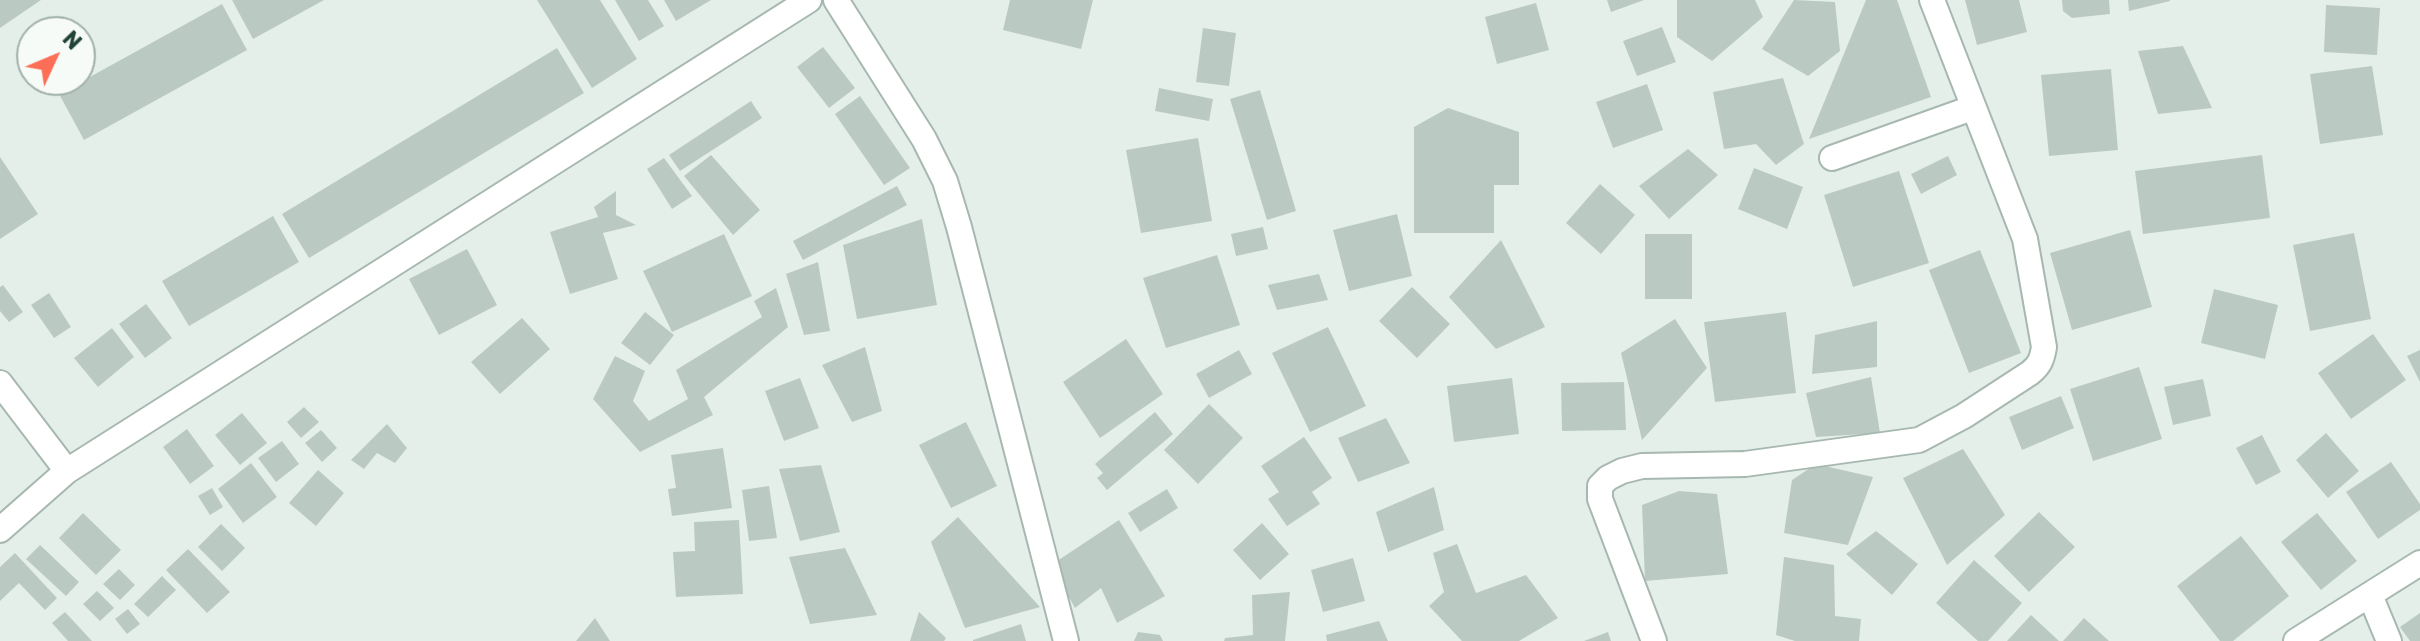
<!DOCTYPE html>
<html>
<head>
<meta charset="utf-8">
<style>
	body { margin:0 }
	#map { position:relative; width:2420px; height:641px; overflow:hidden; background:#e5efe9; font-family:Rubik,sans-serif }
	canvas { display:block }
	.north { position:absolute; left:16px; top:16px; width:80px; height:80px; box-sizing:border-box; background:#f6fbf8; border:2px solid #a1b1ab; border-radius:50%; rotate:46deg; font-size:22px; font-weight:700; line-height:32px; text-align:center; color:#224337 }
	.north::after { content:''; display:block; margin:auto; width:28px; height:36px; background:#fc6e56; clip-path:polygon(50% 0,100% 100%,50% 72%,0 100%) }
</style>
</head>
<body>
<div id="map">
<canvas width="2420" height="641"></canvas>
<div class="north">N</div>
</div>
<script>
const g = document.querySelector('canvas').getContext('2d');
g.lineJoin = 'round';
function paint(path, color) { g.fillStyle = color; g.fill(path, 'evenodd'); }
function trace(path, color, width, dash) { g.strokeStyle = color; g.lineWidth = width; g.lineCap = dash ? 'butt' : 'round'; g.setLineDash(dash || []); g.stroke(path); }
paint(new Path2D(`
	M0 0H41L0 28Z
	M232 0H324L253 39Z
	M537 0H600L637 59 592 88Z
	M615 0H648L664 26 639 41Z
	M664 0H711L676 21Z
	M1010 0H1093L1081 49 1003 30Z
	M1607 0H1644L1611 12Z
	M1677 0H1755L1763 17 1712 61 1677 37Z
	M1794 0 1835 2 1840 51 1808 76 1762 49Z
	M1866 0H1897L1931 97 1809 139Z
	M1965 0H2019L2027 32 1977 45Z
	M2062 0H2109L2110 14 2072 18 2063 11Z
	M2128 0H2170V1L2129 11Z
	M1536 3 1549 50 1497 64 1485 17Z
	M222 4 247 50 84 140 59 94Z
	M2326 5 2380 8 2377 55 2324 52Z
	M1662 27 1676 62 1637 76 1623 41Z
	M1203 28 1236 33 1229 86 1196 82Z
	M2183 46 2212 108 2158 114 2138 51Z
	M823 47 855 88 829 108 797 67Z
	M557 48 584 93 309 258 282 214Z
	M2372 66 2383 135 2320 144 2310 74Z
	M2111 69 2118 150 2049 156 2041 75Z
	M1783 78 1804 144 1776 165 1756 144 1724 149 1713 92Z
	M1647 84 1663 130 1613 148 1596 102Z
	M1159 88 1213 99 1209 121 1155 111Z
	M1260 90 1296 211 1267 220 1230 99Z
	M860 96 910 168 884 185 835 114Z
	M751 101 762 118 680 171 669 155Z
	M1448 108 1519 132V185H1494V233H1414V127Z
	M1198 138 1212 221 1141 233 1126 150Z
	M1688 149 1718 175 1669 219 1639 186Z
	M711 155 760 210 733 235 684 176Z
	M2262 155 2270 218 2143 234 2135 171Z
	M1948 156 1957 175 1921 194 1911 174Z
	M0 157 38 214 0 239Z
	M664 158 692 196 672 209 647 169Z
	M1754 168 1803 187 1787 229 1738 209Z
	M1899 171 1929 263 1853 287 1824 195Z
	M1600 184 1635 215 1601 254 1566 223Z
	M897 186 907 205 803 260 793 241Z
	M616 191V215L636 225 603 233 618 279 570 294 550 232 598 217 594 207Z
	M1397 214 1412 276 1349 291 1333 230Z
	M273 216 299 262 189 326 162 281Z
	M922 219 937 305 857 319 843 245Z
	M1263 227 1268 249 1236 256 1231 234Z
	M2130 230 2152 307 2072 330 2050 253Z
	M2354 233 2371 319 2310 331 2293 245Z
	M724 234 752 296 672 332 643 271Z
	M1645 234H1692V299H1645Z
	M1501 240 1545 327 1496 349 1449 297Z
	M467 249 497 305 439 335 409 279Z
	M1980 250 2021 353 1969 373 1929 270Z
	M1217 255 1240 325 1166 348 1143 278Z
	M818 262 830 331 804 335 786 274Z
	M1319 274 1328 300 1277 310 1268 285Z
	M3 285 23 312 9 322 0 311V287Z
	M1412 287 1450 324 1417 358 1379 321Z
	M776 288 788 327 704 397 713 415 640 452 593 399 615 356 645 371 633 401 649 421 688 399 676 370 762 317 754 301Z
	M2214 289 2278 305 2265 359 2201 343Z
	M49 293 71 327 54 338 31 305Z
	M146 304 172 338 145 358 119 324Z
	M645 312 674 335 650 365 621 343Z
	M1786 312 1796 393 1715 402 1704 322Z
	M522 318 550 349 500 394 471 362Z
	M1675 319 1707 368 1642 440 1621 353Z
	M1877 321V367L1812 374 1815 335Z
	M1328 327 1366 406 1310 432 1272 353Z
	M112 328 134 357 98 387 74 358Z
	M2373 334 2406 380 2351 419 2318 373Z
	M1126 339 1163 394 1100 438 1063 382Z
	M865 347 882 411 852 422 822 365Z
	M1239 350 1252 374 1209 398 1196 374Z
	M2420 350V382L2407 356Z
	M2139 367 2162 439 2093 461 2070 389Z
	M1871 377 1880 433 1816 437 1806 393Z
	M800 378 819 428 784 441 765 391Z
	M1512 378 1519 434 1454 442 1447 386Z
	M2203 379 2211 416 2173 425 2164 387Z
	M1624 382 1626 430 1562 431 1561 383Z
	M2061 396 2074 428 2022 450 2009 417Z
	M1209 404 1243 438 1198 484 1164 450Z
	M304 407 319 422 301 438 287 422Z
	M1155 412 1173 434 1107 490 1097 478 1103 473 1095 464Z
	M242 413 267 443 240 465 215 435Z
	M1386 418 1410 463 1358 482 1338 438Z
	M966 422 997 486 951 508 919 445Z
	M387 424 407 448 395 463 377 453 364 469 351 460Z
	M187 429 214 466 190 484 163 447Z
	M321 430 337 448 322 462 305 443Z
	M2326 433 2359 471 2328 498 2296 460Z
	M2262 435 2281 472 2256 485 2236 448Z
	M1304 437 1332 478 1312 492 1320 504 1287 526 1268 499 1279 492 1261 466Z
	M282 441 299 464 276 482 258 458Z
	M723 448 732 508 672 516 668 489 676 488 671 455Z
	M1963 449 2005 515 1947 565 1903 478Z
	M2391 462 2420 504V510L2378 539 2346 492Z
	M251 463 277 497 243 523 218 489Z
	M1816 464 1873 477 1848 545 1784 533 1792 480Z
	M821 465 840 532 800 541 779 469Z
	M318 470 344 493 316 526 289 503Z
	M769 486 777 538 749 541 742 490Z
	M1434 487 1444 530 1388 552 1376 512Z
	M212 488 223 507 210 515 198 496Z
	M1167 489 1178 508 1140 532 1128 513Z
	M1679 491 1717 494 1728 574 1645 581 1642 505Z
	M2039 512 2075 547 2029 592 1994 556Z
	M83 513 121 550 96 575 59 538Z
	M2317 513 2357 561 2321 590 2281 542Z
	M958 517 1040 607 965 628 931 542Z
	M739 520 743 594 676 597 673 552 695 551 694 522Z
	M1119 520 1165 596 1117 623 1101 588 1075 608 1051 565Z
	M1262 523 1289 554 1260 580 1233 550Z
	M221 524 245 548 222 571 198 547Z
	M1876 531 1918 564 1892 595 1846 554Z
	M2241 536 2289 596 2233 641H2220L2177 586Z
	M1457 544 1476 593 1526 575 1558 618 1519 641H1462L1429 606 1444 592 1433 553Z
	M40 545 79 582 66 596 26 559Z
	M845 548 877 615 810 624 789 557Z
	M188 549 230 592 207 613 166 570Z
	M15 553 57 598 45 610 19 583 0 601V567Z
	M1784 557 1834 565 1835 616 1861 619 1859 641H1795L1776 635Z
	M1353 558 1365 601 1323 612 1311 570Z
	M1974 560 2022 603 1988 641H1978L1936 603Z
	M119 569 135 585 120 600 103 584Z
	M162 576 176 590 148 617 134 604Z
	M97 591 114 608 100 621 83 604Z
	M1290 592 1285 641H1224L1225 638 1253 635 1252 595Z
	M128 609 140 624 127 634 115 619Z
	M65 612 92 641H68L52 623Z
	M919 612 946 638 944 641H910Z
	M2420 613V641H2410L2400 627Z
	M2031 615 2059 641H2007Z
	M595 618 610 641H576Z
	M2084 618 2109 641H2063Z
	M1379 621 1388 641H1327L1326 635Z
	M1021 624 1026 641H973V640Z
	M1138 632 1160 635 1163 641H1134Z
	M1608 632 1611 641H1584Z`), '#bacac2');
const street = new Path2D(`
	M836 0 924 139 945 181 959 227 1066 641
	M1832 158 1972 108
	M0 383 67 471
	M0 530 67 471 809 0
	M2370 595 2389 641
	M1654 641 1600 499V486L1608 478 1622 471 1642 466 1745 464 1919 440 1964 416 2030 373C2040 365 2042 359 2044 347L2025 239 1932 0
	M2296 641 2420 563`);
trace(street, '#a7b8b0', 28);
trace(street, '#fff', 24);
</script>
</body>
</html>
